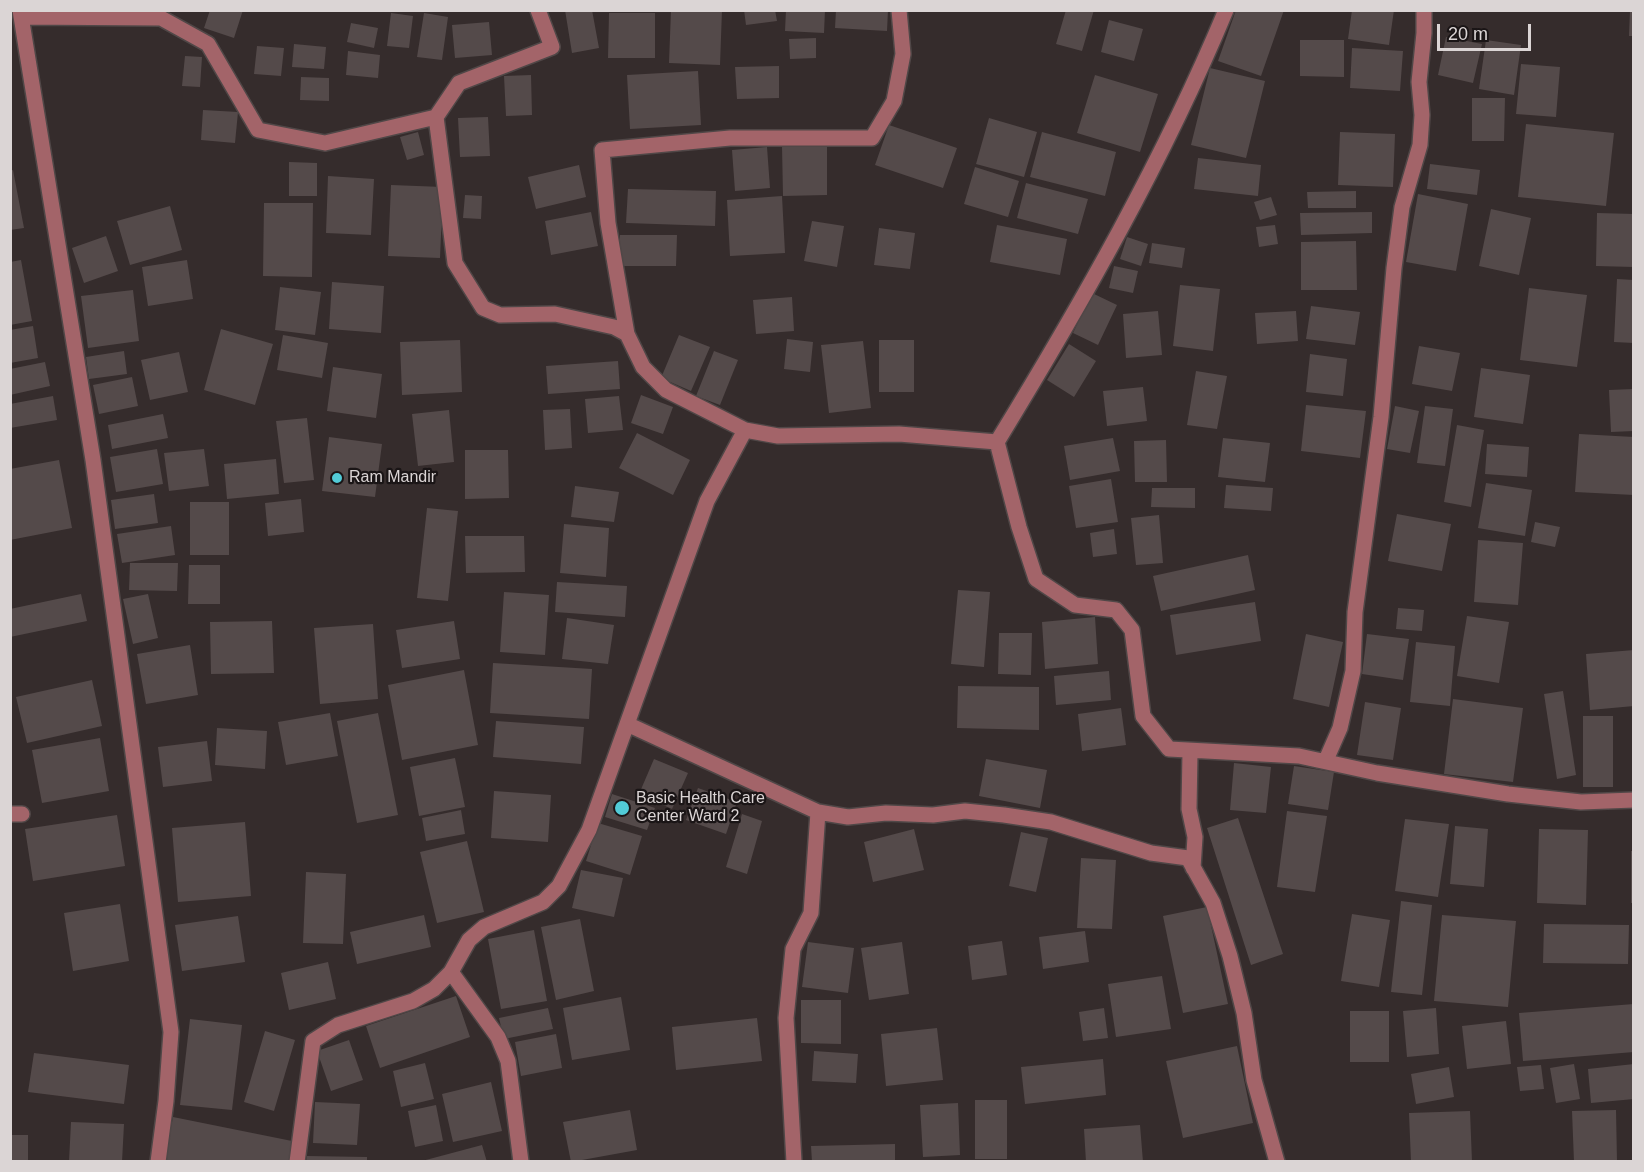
<!DOCTYPE html>
<html>
<head>
<meta charset="utf-8">
<style>
	body { margin:0 }
	#map { position:relative; width:1644px; height:1172px; overflow:hidden; background:#352c2c; font-family:Arial,sans-serif }
	canvas { display:block }
	.frame { position:absolute; inset:0; border:12px solid #dbd5d5; pointer-events:none }
	.scale { position:absolute; left:1437px; top:24px; width:94px; height:27px; box-sizing:border-box; border:3px solid #dbd5d5; border-top:0; padding-left:8px; font-size:18px; line-height:21px; white-space:nowrap; color:#dbd5d5; -webkit-text-stroke:4px #1a1516; paint-order:stroke }
</style>
</head>
<body>
<div id="map">
<canvas width="1644" height="1172"></canvas>
<div class="frame"></div>
<div class="scale">20 m</div>
</div>
<script>
const g = document.querySelector('canvas').getContext('2d');
g.lineJoin = 'round';
function paint(path, color) { g.fillStyle = color; g.fill(path, 'evenodd'); }
function trace(path, color, width, dash) { g.strokeStyle = color; g.lineWidth = width; g.lineCap = dash ? 'butt' : 'round'; g.setLineDash(dash || []); g.stroke(path); }
function drawText(font, color, halo, rows, align = 'center') {
  g.font = font + ' Arial,sans-serif'; g.lineWidth = 4.5; g.setLineDash([]); g.textBaseline = 'middle'; g.strokeStyle = halo; g.fillStyle = color; for (const [text, x, y, turn = 0] of rows) {
    g.save(); g.translate(x, y); g.rotate((+turn || 0) * Math.PI / 180); g.textAlign = isNaN(turn) ? turn : align; if (halo) g.strokeText(text, 0, 0); g.fillText(text, 0, 0); g.restore();
  }
}
paint(new Path2D(`
	M210 10H243L234 38 204 28Z
	M565 10H592L599 48 572 53Z
	M671 10H722L720 65 669 63Z
	M744 10H775L777 21 746 25Z
	M786 10H825L824 33 785 31Z
	M836 10H888L887 31 835 28Z
	M1066 10H1094L1082 51 1056 44Z
	M1236 10H1284L1261 76 1218 61Z
	M1352 10H1394L1389 45 1348 39Z
	M1630 10H1634V36H1629Z
	M391 13 413 16 409 48 387 46Z
	M424 13 448 17 442 60 417 57Z
	M609 13H655V58H608Z
	M1109 20 1143 29 1134 61 1101 52Z
	M489 22 492 55 455 58 452 25Z
	M351 23 378 28 374 48 347 42Z
	M1446 37 1482 44 1473 83 1438 75Z
	M816 38V58L790 59 789 39Z
	M1300 40H1344V77L1300 76Z
	M1486 40 1521 45 1514 95 1479 89Z
	M294 44 326 47 324 69 292 67Z
	M257 46 284 48 281 76 254 74Z
	M1352 48 1403 51 1400 91 1350 88Z
	M348 51 380 55 378 78 346 75Z
	M185 56 202 57 200 87 182 86Z
	M1521 64 1560 67 1556 117 1516 114Z
	M779 66V98L737 99 735 67Z
	M1210 68 1265 81 1246 158 1191 145Z
	M698 71 701 125 630 129 627 75Z
	M531 75 532 115 506 116 504 76Z
	M1095 75 1158 94 1140 152 1077 133Z
	M301 77 329 78V101L300 100Z
	M1472 98H1505L1504 141H1472Z
	M203 110 238 112 235 143 201 140Z
	M488 117 490 156 460 157 458 118Z
	M989 118 1037 132 1024 177 976 164Z
	M1526 124 1614 133 1606 206 1518 197Z
	M889 125 957 148 943 188 875 165Z
	M418 132 424 155 407 160 400 137Z
	M1042 132 1116 152 1105 196 1030 177Z
	M1340 132 1395 134 1393 187 1338 185Z
	M827 145V195L783 196 782 146Z
	M767 147 770 188 735 191 732 150Z
	M1198 158 1261 165 1258 196 1194 189Z
	M289 162 317 163V196H289Z
	M1430 164 1480 170 1477 195 1427 189Z
	M579 165 586 197 536 209 528 177Z
	M975 167 1019 181 1008 217 964 204Z
	M13 170 24 228 10 230V171Z
	M328 176 374 179 371 235 326 233Z
	M1026 183 1088 199 1078 234 1017 218Z
	M391 185 443 187 440 258 388 256Z
	M628 189 716 191 715 226 626 223Z
	M1356 191V208H1308L1307 192Z
	M1418 194 1468 204 1456 271 1406 262Z
	M465 195 482 196 481 219 463 218Z
	M782 196 785 253 730 256 727 200Z
	M1271 197 1277 215 1260 220 1254 202Z
	M264 203H313L312 277 263 276Z
	M170 206 182 250 130 265 117 221Z
	M1491 209 1531 218 1519 275 1479 266Z
	M591 212 598 246 551 255 545 221Z
	M1372 212V233L1301 235 1300 213Z
	M1597 213 1634 214V267L1596 266Z
	M812 221 844 226 837 267 804 261Z
	M997 225 1067 239 1060 275 990 262Z
	M1275 225 1278 244 1259 247 1256 227Z
	M879 228 915 233 910 269 874 265Z
	M620 235H677L676 266H620Z
	M106 236 118 271 84 283 72 248Z
	M1127 237 1148 244 1141 266 1120 259Z
	M1356 241 1357 290H1301V242Z
	M1152 243 1185 248 1182 268 1149 263Z
	M21 260 32 321 10 325V262Z
	M187 260 193 299 148 306 142 267Z
	M1114 266 1138 271 1133 293 1109 288Z
	M1617 279 1634 280V343L1614 342Z
	M332 282 384 286 381 333 329 329Z
	M1180 285 1220 289 1213 351 1173 346Z
	M280 287 321 292 315 335 275 330Z
	M1529 288 1587 295 1577 367 1520 360Z
	M133 290 139 341 88 348 81 296Z
	M1092 293 1117 305 1098 345 1073 333Z
	M792 297 794 331 756 334 753 300Z
	M1311 306 1360 312 1355 345 1306 339Z
	M1158 311 1162 355 1126 358 1123 314Z
	M1296 311 1298 341 1257 344 1255 313Z
	M33 326 38 358 10 363V330Z
	M221 329 273 344 255 405 204 390Z
	M283 335 328 343 322 378 277 370Z
	M679 335 710 347 691 391 661 378Z
	M787 339 813 342 810 372 784 369Z
	M460 340 462 392 402 395 400 342Z
	M879 340H914V392H879Z
	M863 341 871 408 829 413 821 345Z
	M1069 344 1096 361 1074 397 1047 380Z
	M1419 346 1460 353 1452 391 1412 384Z
	M124 351 127 374 89 379 86 357Z
	M714 351 738 360 720 405 696 396Z
	M179 352 188 392 150 400 141 360Z
	M1310 354 1347 359 1343 396 1306 392Z
	M618 361 620 389 548 394 546 366Z
	M45 362 50 386 10 395V369Z
	M333 367 382 374 376 418 327 411Z
	M1481 368 1530 375 1523 424 1474 417Z
	M1196 371 1227 376 1217 429 1187 425Z
	M132 377 138 406 99 414 93 385Z
	M1143 387 1147 421 1107 426 1103 391Z
	M1634 389V431L1611 432 1609 390Z
	M641 395 673 407 663 434 631 423Z
	M53 396 57 420 10 428V404Z
	M619 396 623 430 588 433 585 399Z
	M1306 405 1366 411 1360 458 1301 451Z
	M1395 406 1419 411 1410 453 1387 449Z
	M1425 406 1453 409 1445 466 1417 463Z
	M570 409 572 448 545 450 543 410Z
	M449 410 454 462 418 466 412 414Z
	M163 414 168 438 112 449 108 425Z
	M307 418 314 480 284 483 276 421Z
	M1457 425 1484 430 1471 507 1444 502Z
	M637 433 690 460 673 495 619 468Z
	M1579 434 1634 437V495L1575 492Z
	M329 437 382 444 375 497 322 491Z
	M1113 438 1120 471 1070 480 1064 446Z
	M1223 438 1270 443 1265 482 1218 477Z
	M1166 440 1167 482H1135L1134 441Z
	M1487 444 1529 447 1527 477 1485 474Z
	M157 449 163 484 116 492 110 457Z
	M204 449 209 486 169 491 164 453Z
	M465 450H508L509 498 465 499Z
	M276 459 279 494 227 499 224 464Z
	M59 460 72 528 10 540V469Z
	M1111 479 1118 522 1076 528 1069 486Z
	M1486 483 1532 490 1525 536 1478 528Z
	M1226 485 1273 488 1271 511 1224 508Z
	M575 486 619 492 614 522 571 517Z
	M1152 488H1195V508L1151 507Z
	M154 494 158 523 115 529 111 500Z
	M301 499 304 532 268 536 265 503Z
	M190 502H229V555H190Z
	M427 508 458 511 448 601 417 598Z
	M1397 514 1451 524 1442 571 1388 561Z
	M1159 515 1163 563 1136 565 1131 518Z
	M1535 522 1560 527 1555 547 1531 542Z
	M564 524 609 528 606 577 560 573Z
	M171 526 175 555 122 563 117 534Z
	M1114 529 1117 554 1093 557 1090 533Z
	M465 536H524L525 572 466 573Z
	M1478 540 1523 543 1518 605 1474 602Z
	M1248 555 1255 590 1161 611 1153 576Z
	M130 563H178L177 591 129 590Z
	M189 565H220V604H188Z
	M557 582 627 586 625 617 555 612Z
	M958 590 990 592 984 667 951 664Z
	M504 592 549 595 545 655 500 652Z
	M81 594 87 621 10 637V609Z
	M148 594 158 638 133 644 123 599Z
	M1255 602 1261 641 1176 655 1170 615Z
	M1398 608 1424 610 1422 631 1396 629Z
	M1467 616 1509 622 1499 683 1457 676Z
	M1095 617 1098 664 1045 669 1042 622Z
	M567 618 614 625 608 664 562 659Z
	M272 621 274 673 211 674 210 622Z
	M454 621 460 659 402 668 396 630Z
	M373 624 378 699 320 704 314 628Z
	M999 633H1032L1031 675 998 674Z
	M1306 634 1343 642 1329 707 1293 699Z
	M1367 634 1409 639 1403 680 1362 674Z
	M1416 642 1455 646 1450 706 1410 702Z
	M190 645 198 695 146 704 137 654Z
	M1634 650V706L1590 710 1586 654Z
	M493 663 592 669 589 719 490 713Z
	M464 670 478 745 402 760 388 685Z
	M1109 671 1111 700 1056 705 1054 676Z
	M92 680 102 726 27 743 16 697Z
	M958 686 1039 687V730L957 728Z
	M1563 691 1576 775 1557 779 1544 694Z
	M1453 699 1523 708 1513 782 1444 774Z
	M1365 702 1401 708 1393 760 1357 755Z
	M1121 708 1126 745 1082 751 1078 714Z
	M330 713 338 756 286 765 278 722Z
	M378 713 398 815 357 823 337 721Z
	M1583 716H1613V787H1583Z
	M496 721 584 727 581 764 493 757Z
	M217 728 267 731 265 769 215 765Z
	M100 738 109 791 42 803 32 750Z
	M207 741 212 781 163 787 158 747Z
	M455 758 465 807 419 816 410 767Z
	M654 759 688 773 672 809 639 794Z
	M986 759 1047 770 1040 808 979 796Z
	M1234 763 1271 767 1266 813 1230 810Z
	M1294 766 1334 772 1328 810 1288 804Z
	M698 788 737 802 726 834 686 820Z
	M494 791 551 795 548 842 491 838Z
	M612 794 655 808 647 830 605 817Z
	M461 810 465 834 426 841 422 818Z
	M1287 811 1327 816 1315 892 1277 887Z
	M742 814 762 821 747 874 726 867Z
	M117 815 125 866 33 881 25 829Z
	M1238 818 1283 954 1251 965 1207 828Z
	M1405 819 1449 824 1438 897 1395 891Z
	M245 822 251 896 178 902 172 828Z
	M598 823 642 836 630 875 586 861Z
	M1455 826 1488 829 1484 887 1450 884Z
	M914 829 924 870 873 882 864 842Z
	M1539 829 1588 830 1586 905 1537 903Z
	M1021 832 1048 838 1036 892 1009 886Z
	M467 841 484 912 437 923 420 852Z
	M1631 851H1634V903H1631Z
	M1081 858 1116 860 1112 929 1077 928Z
	M581 870 623 878 614 917 572 908Z
	M306 872 346 874 343 944 303 943Z
	M1401 901 1432 905 1422 995 1391 992Z
	M120 904 129 961 73 971 64 913Z
	M1207 907 1228 1004 1183 1013 1163 916Z
	M1352 914 1390 920 1379 987 1341 981Z
	M424 915 431 947 357 964 350 932Z
	M1442 915 1516 921 1508 1007 1434 1001Z
	M238 916 245 962 182 971 175 925Z
	M580 919 594 991 556 1000 541 927Z
	M1544 924 1629 925 1628 964 1543 963Z
	M534 930 547 1001 501 1009 488 939Z
	M1085 931 1089 962 1043 969 1039 937Z
	M1002 941 1007 975 972 980 968 946Z
	M808 942 854 948 848 993 802 987Z
	M902 942 909 994 869 1000 861 948Z
	M328 962 336 999 289 1010 281 973Z
	M1162 976 1171 1029 1116 1037 1108 984Z
	M456 996 470 1037 380 1068 366 1026Z
	M621 997 630 1050 572 1060 563 1008Z
	M801 1000H841V1044L801 1043Z
	M1634 1004V1052L1523 1061 1519 1013Z
	M548 1008 553 1029 504 1039 499 1018Z
	M1104 1008 1108 1038 1083 1041 1079 1012Z
	M1436 1008 1439 1054 1407 1057 1403 1011Z
	M1350 1011H1389V1062H1350Z
	M757 1018 762 1061 676 1070 672 1027Z
	M190 1019 242 1025 232 1110 180 1105Z
	M1506 1021 1511 1064 1467 1069 1462 1026Z
	M937 1028 943 1080 886 1086 881 1034Z
	M265 1031 295 1040 274 1111 244 1102Z
	M556 1034 562 1068 521 1076 515 1042Z
	M349 1040 363 1080 331 1091 317 1051Z
	M1237 1046 1253 1123 1183 1138 1166 1061Z
	M814 1051 858 1054 856 1083 812 1081Z
	M34 1053 129 1065 124 1104 28 1092Z
	M1103 1059 1106 1095 1025 1104 1021 1067Z
	M425 1063 434 1099 401 1107 393 1071Z
	M1574 1064 1580 1099 1556 1103 1550 1068Z
	M1634 1064V1099L1591 1103 1588 1069Z
	M1541 1065 1544 1089 1520 1091 1517 1067Z
	M1449 1067 1454 1097 1416 1104 1411 1074Z
	M491 1082 502 1131 453 1142 442 1094Z
	M975 1100H1007V1159H975Z
	M315 1102 360 1104 357 1145 313 1143Z
	M958 1103 960 1155 923 1157 920 1105Z
	M436 1105 443 1141 415 1147 408 1111Z
	M630 1110 637 1150 571 1162 563 1122Z
	M1616 1110 1617 1162H1574L1572 1111Z
	M1470 1111 1472 1162H1411L1409 1113Z
	M173 1117 297 1142 293 1162H164Z
	M71 1122 124 1124 122 1162H69Z
	M1140 1125 1143 1162H1086L1084 1129Z
	M10 1135H28V1162H10Z
	M895 1144V1162H812L811 1146Z
	M482 1145 487 1162H422V1161Z
	M307 1156 367 1157V1162H306Z`), '#544a4a');
const minor = new Path2D(`
	M20 10 93 460 171 1032 166 1101 158 1162
	M899 10 903 54 894 101 872 138H730L602 150 608 223 627 334 643 367 666 390 745 430 778 436 899 434 997 442
	M1226 10C1163 161 1082 303 997 442L1019 527 1036 579 1075 605 1116 610 1132 630 1143 716 1169 749 1299 756 1377 773 1508 794 1581 802 1634 800
	M21 17 161 18 208 44 258 130 325 143 436 117 459 83 552 47 538 10
	M436 117 455 263 483 308 500 315 555 314 614 327 627 334
	M627 724 818 812 848 817 886 813 933 815 965 811 1004 815 1051 822 1151 853 1188 858 1213 903 1230 956 1244 1013 1254 1080 1277 1162
	M1190 753 1189 809 1195 837 1193 868
	M1326 760 1340 728 1353 671 1355 612 1381 417 1394 268 1402 207 1420 145 1422 115 1419 82 1424 33V10
	M10 814H22
	M451 972 498 1037 508 1061 521 1162
	M297 1162 313 1041 338 1025 413 1001 434 989 451 972 469 940 484 927 543 902 559 886 589 830 707 501 745 430
	M794 1162 786 1018 793 949 811 913 818 812`);
trace(minor, '#504747', 18);
trace(minor, '#a36469', 15);
for (const [x, y, r, color] of [
	[337,478,6,"#52cbd7"],
	[622,808,8,"#52cbd7"]
]) { const dot = new Path2D(); dot.arc(x, y, r, 0, 2 * Math.PI); g.fillStyle = color; g.fill(dot); trace(dot, '#1a1516', 2); }
drawText('16px', '#dbd5d5', '#1a1516', [
	["Ram Mandir",349,478],
	["Basic Health Care",636,799],
	["Center Ward 2",636,817]
], 'left');
</script>
</body>
</html>
